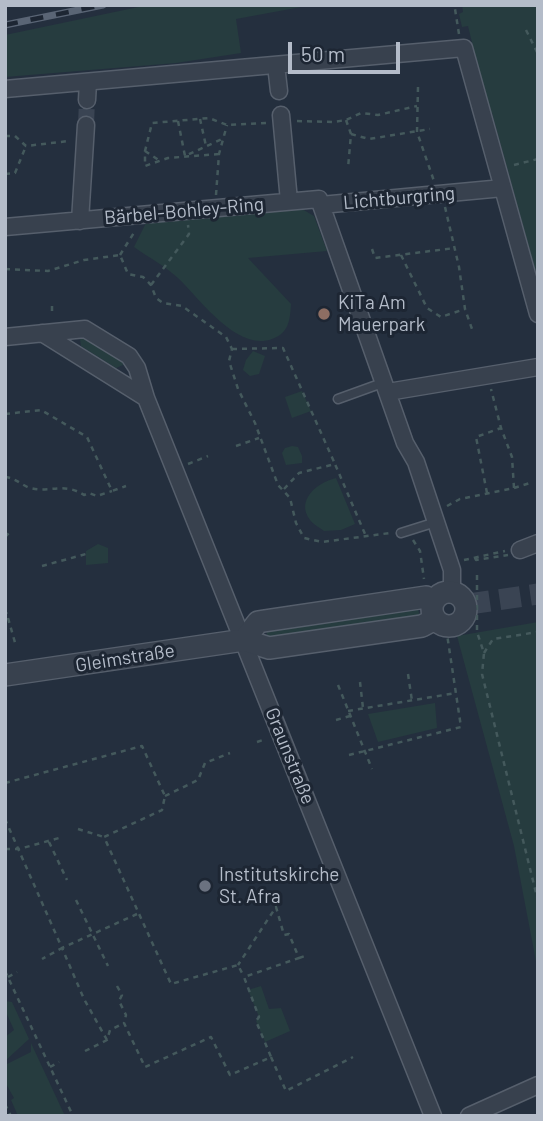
<!DOCTYPE html>
<html>
<head>
<meta charset="utf-8">
<style>
	body { margin:0 }
	#map { position:relative; width:543px; height:1121px; overflow:hidden; background:#242f3e; font-family:Barlow,sans-serif }
	canvas { display:block }
	.frame { position:absolute; inset:0; border:7px solid #b4bcc9; pointer-events:none }
	.scale { position:absolute; left:288px; top:42px; width:112px; height:32px; box-sizing:border-box; border:4px solid #b4bcc9; border-top:0; padding-left:9px; font-size:21px; line-height:24px; white-space:nowrap; color:#b4bcc9; -webkit-text-stroke:5px #1d2633; paint-order:stroke }
</style>
</head>
<body>
<div id="map">
<canvas width="543" height="1121"></canvas>
<div class="frame"></div>
<div class="scale">50 m</div>
</div>
<script>
const g = document.querySelector('canvas').getContext('2d');
g.lineJoin = 'round';
function paint(path, color) { g.fillStyle = color; g.fill(path, 'evenodd'); }
function trace(path, color, width, dash) { g.strokeStyle = color; g.lineWidth = width; g.lineCap = dash ? 'butt' : 'round'; g.setLineDash(dash || []); g.stroke(path); }
function drawText(font, color, halo, rows, align = 'center') {
  g.font = font + ' Barlow,sans-serif'; g.lineWidth = 6; g.setLineDash([]); g.textBaseline = 'middle'; g.strokeStyle = halo; g.fillStyle = color; for (const [text, x, y, turn = 0] of rows) {
    g.save(); g.translate(x, y); g.rotate((+turn || 0) * Math.PI / 180); g.textAlign = isNaN(turn) ? turn : align; if (halo) g.strokeText(text, 0, 0); g.fillText(text, 0, 0); g.restore();
  }
}
paint(new Path2D(`
	M148 5H312L236 19 241 53 176 63 5 77V35Z
	M462 5H538V280L492 113 489 112 468 26 462 27 459 14 463 12Z
	M302 209 314 216 327 251 248 258 291 304C290 320 289 333 272 339 237 352 200 299 178 278 165 266 148 257 134 247L146 223Z
	M85 337 122 360 123 365 116 368 81 346 80 339Z
	M253 351 265 356 259 374 250 376 243 370 246 360Z
	M302 391 311 411 292 418 285 397Z
	M292 446 298 447 302 456V463L286 465 282 453 285 448Z
	M336 478 355 524 341 530 324 531C320 528 313 524 310 520 295 500 318 482 336 478Z
	M98 544 108 548V563L86 565V551Z
	M417 606 420 616 267 638V629Z
	M538 622V972L514 846 457 636Z
	M435 703 437 728 378 742 368 714Z
	M261 986 269 1009 281 1008 290 1031 265 1042 256 1021 259 1017 248 990Z
	M5 1001 12 1002 29 1039 5 1061V1037L14 1030 5 1010Z
	M31 1043 65 1116H18L11 1100 14 1098 5 1082V1065L31 1052Z`), '#263c3f');
trace(new Path2D(`
	M86 125 87 100`), '#3a4453', 16, [16, 8]);
trace(new Path2D(`
	M469 604 538 594`), '#3a4453', 21, [21, 10]);
const service = new Path2D(`
	M338 399 385 382
	M401 533 436 522`);
const minor = new Path2D(`
	M276 65 279 91
	M5 89 464 48 538 314
	M87 100 88 82
	M281 115 289 201
	M321 205 503 188
	M80 221 86 125
	M5 227 319 199 405 443 416 462 452 570V592
	M42 333 146 398
	M5 337 85 329 129 356 137 368 146 398 433 1116
	M388 392 538 367
	M520 550 538 543
	M469 1116 538 1085`);
const tertiary = new Path2D(`
	M432 609a17 17 0 1 1 34 0a17 17 0 1 1-34 0Z
	M244 640 258 622 264 621 426 597 434 601
	M5 675 244 640 269 648 422 626 435 619`);
trace(service, '#565f6c', 11);
trace(minor, '#565f6c', 19);
trace(tertiary, '#565f6c', 24);
trace(new Path2D(`
	M526 30 538 54
	M459 34 455 9 460 5
	M418 87 417 132 434 181
	M200 119 206 146
	M346 120 351 134 348 168
	M178 121 185 156 222 139
	M297 121 333 122 346 120 361 113 378 115 417 106
	M351 134 369 139 430 129
	M5 136H15L26 146 69 141
	M145 151 160 161
	M219 154 168 158 145 166V151L152 123 209 118 227 125 266 123
	M514 165 538 159
	M5 174 15 173 26 146
	M216 195 219 154 227 125
	M445 207 459 267 465 309 472 329
	M372 249 375 258 455 248
	M120 255 135 231
	M401 255 427 308 441 317 465 309
	M5 269 48 271 84 260 120 255 128 274 143 277 151 285 156 298 163 303 182 306 226 337 232 349 229 361 238 389 255 423 278 485 290 498 296 523 304 538 322 542 390 533
	M151 285 189 234 188 225
	M52 306V313
	M232 349 283 348 335 464
	M5 414 41 410 87 437 112 491 126 486
	M236 446 259 438
	M188 464 208 456
	M5 477C16 478 21 485 30 488 50 493 64 482 84 495L89 493 97 496 112 491
	M514 488 530 483
	M284 489 299 473 335 464 365 534
	M487 493 476 437 501 428
	M447 506 460 499 514 488 512 457 501 428 491 389
	M5 537 10 532
	M413 540 420 551 424 579
	M475 558 476 560 508 555
	M464 560 505 551
	M42 566 86 554
	M477 575V632L484 653 482 674 538 901
	M5 611 7 614
	M8 618 16 646
	M484 653 493 639 538 632
	M408 674 412 701
	M360 682 363 708
	M338 685 372 769
	M348 711 456 693
	M336 720 350 716
	M257 742 263 740
	M349 755 461 727 447 634
	M5 783 142 746 165 796 162 810 104 837 171 984 238 965 244 977
	M165 796 198 780 205 763 230 753
	M5 819 62 948 42 959
	M78 829 104 837
	M49 842 67 880
	M5 849H19L59 838
	M76 900 108 966
	M299 958 308 955
	M5 971 73 1116
	M8 977 17 972
	M117 986 122 995 119 1001 126 1015 124 1023 145 1067 211 1037 230 1075 271 1057 256 1021 259 1017 244 977 299 958 289 934 284 935 276 907 238 965
	M107 1040 84 999 62 948 137 914
	M85 1051 107 1040 110 1030 124 1023
	M271 1057 286 1091 353 1057
	M50 1067 59 1062
	M5 1104 11 1116`), '#44595c', 2.5, [5, 5]);
trace(service, '#38414e', 8);
trace(minor, '#38414e', 16);
trace(tertiary, '#38414e', 21);
const rail = new Path2D(`
	M5 25 103 5`);
trace(rail, '#5a6575', 7);
trace(rail, '#1d2633', 4.5, [13]);
for (const [x, y, r, color] of [
	[324,314,7,"#8d6e63"],
	[205,886,7,"#6b7280"]
]) { const dot = new Path2D(); dot.arc(x, y, r, 0, 2 * Math.PI); g.fillStyle = color; g.fill(dot); trace(dot, '#1d2633', 2.5); }
drawText('19px', '#b4bcc9', '#1d2633', [
	["Lichtburgring",399,198,-5],
	["Bärbel-Bohley-Ring",184,211,-5],
	["Gleimstraße",125,658,-9],
	["Graunstraße",290,756,68]
]);
drawText('19px', '#b4bcc9', '#1d2633', [
	["KiTa Am",338,303],
	["Mauerpark",338,325],
	["Institutskirche",219,875],
	["St. Afra",219,897]
], 'left');
</script>
</body>
</html>
